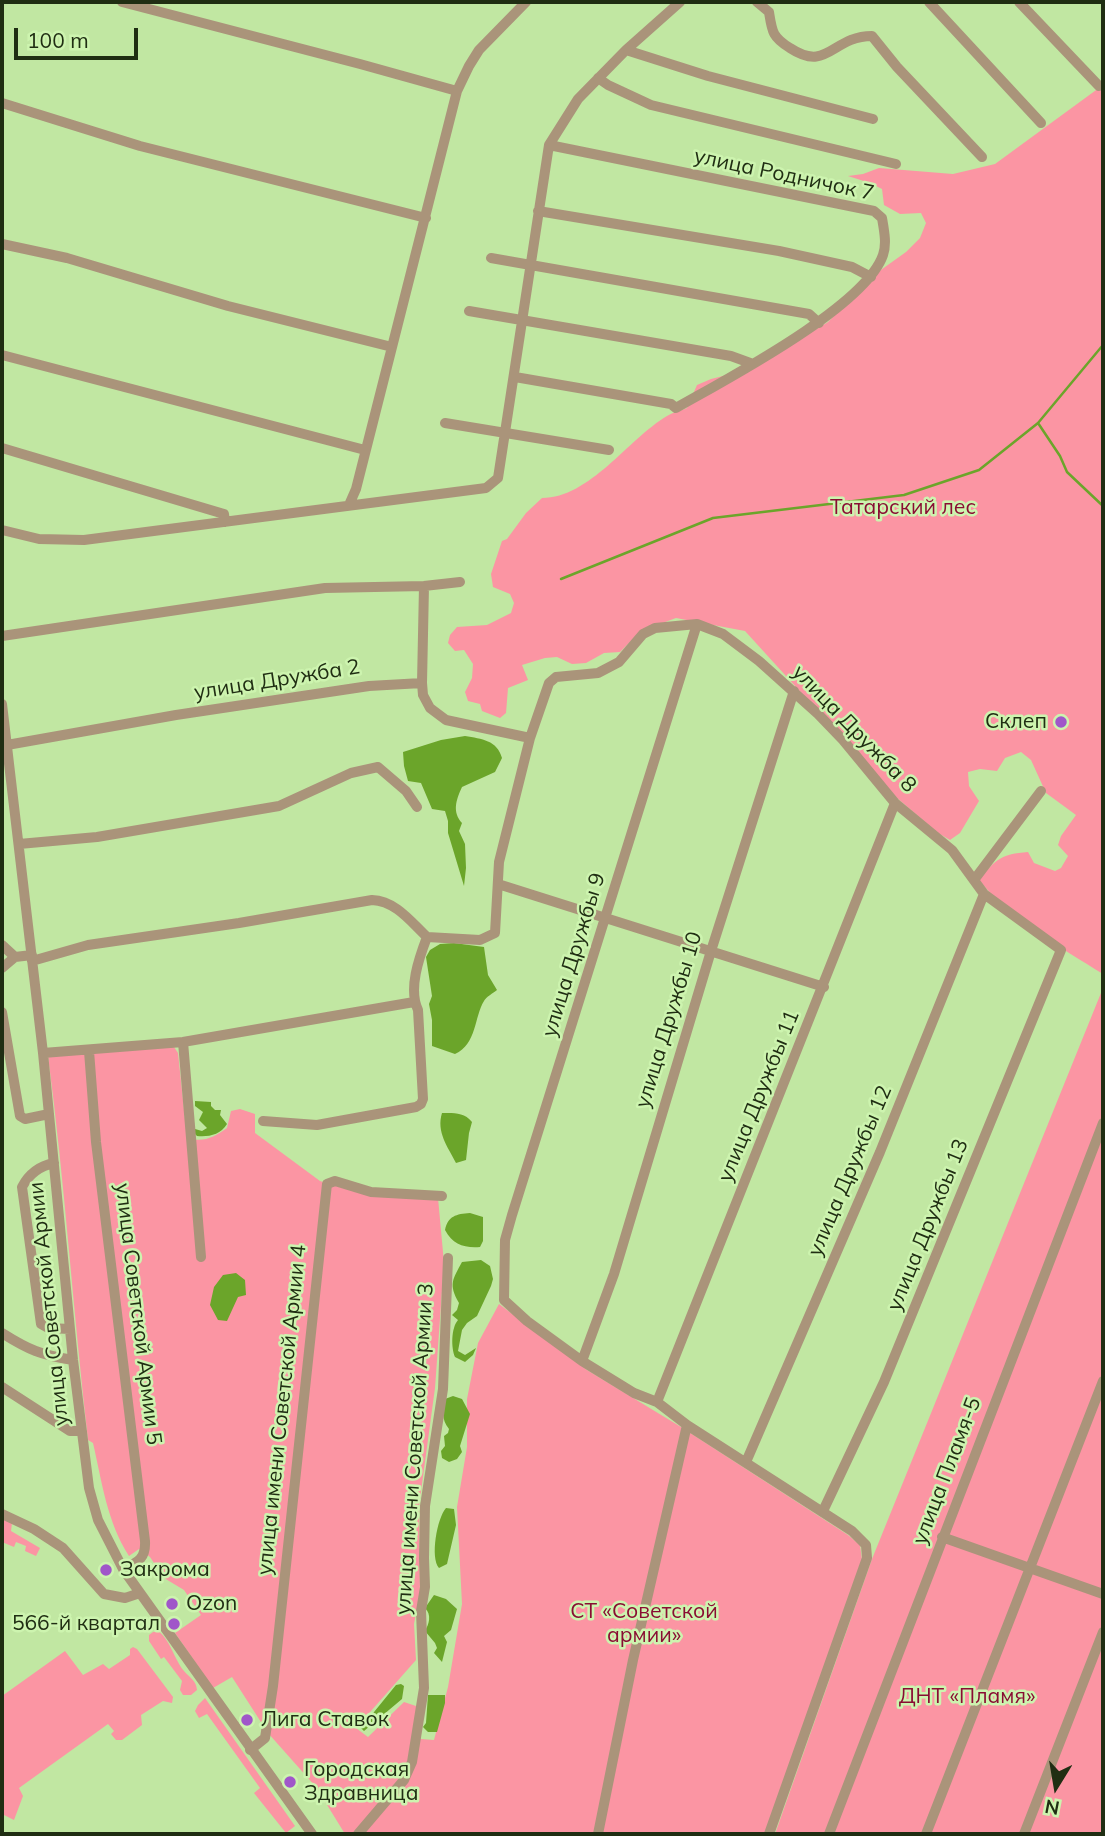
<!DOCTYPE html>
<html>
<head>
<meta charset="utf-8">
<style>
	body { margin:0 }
	#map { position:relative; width:1105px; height:1836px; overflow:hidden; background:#c1e7a2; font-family:Mulish,sans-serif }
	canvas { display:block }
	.frame { position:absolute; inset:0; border:4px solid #202e13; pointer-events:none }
	.north { position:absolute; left:1021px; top:1752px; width:70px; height:70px; -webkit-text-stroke:5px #cdf4af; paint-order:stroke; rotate:191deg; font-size:19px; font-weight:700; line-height:28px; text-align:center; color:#202e13 }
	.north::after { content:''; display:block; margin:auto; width:24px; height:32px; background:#202e13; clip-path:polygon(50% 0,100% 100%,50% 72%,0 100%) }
	.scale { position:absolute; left:14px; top:28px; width:124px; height:32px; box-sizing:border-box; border:4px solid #202e13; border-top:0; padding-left:9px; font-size:21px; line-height:24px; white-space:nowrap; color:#202e13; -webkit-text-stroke:5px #cdf4af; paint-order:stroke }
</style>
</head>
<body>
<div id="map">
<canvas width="1105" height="1836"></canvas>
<div class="frame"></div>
<div class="north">N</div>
<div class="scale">100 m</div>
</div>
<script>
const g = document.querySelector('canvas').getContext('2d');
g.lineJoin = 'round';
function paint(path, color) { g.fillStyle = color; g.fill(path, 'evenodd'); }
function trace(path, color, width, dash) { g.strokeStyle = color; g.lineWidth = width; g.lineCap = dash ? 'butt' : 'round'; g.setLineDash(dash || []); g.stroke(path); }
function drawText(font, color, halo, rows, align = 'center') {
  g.font = font + ' Mulish,sans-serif'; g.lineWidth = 5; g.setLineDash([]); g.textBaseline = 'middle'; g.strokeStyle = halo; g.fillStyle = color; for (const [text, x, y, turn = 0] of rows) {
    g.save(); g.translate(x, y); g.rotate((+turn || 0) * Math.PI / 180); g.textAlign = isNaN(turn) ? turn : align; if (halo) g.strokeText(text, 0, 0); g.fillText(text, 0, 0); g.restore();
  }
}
paint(new Path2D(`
	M1103 85V974C1060 947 1011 920 979 880 996 859 1001 854 1028 852L1034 863 1055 871 1061 868 1068 856 1058 845 1061 836 1076 815 1046 793 1031 760 1021 752 1005 758 997 771 980 769 968 772 969 786 979 801 960 833 950 840 938 833 897 798 745 631 676 618 641 631 620 652 604 653 586 663 572 664 557 657 545 658 522 665 528 680 508 688 506 713 500 718 482 711 480 704 468 701 465 692 472 678 473 664 464 650 455 651 448 643 450 635 457 627 487 625 511 613 514 603 510 594 493 587 491 574 502 541 507 539 526 513 542 498C590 498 628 439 667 416 673 412 681 411 687 408L697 385 711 379 751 369 828 322 878 272 906 252 920 238 926 223 921 213 900 214 884 205 882 189 870 183 848 176 863 174 879 168 953 174 995 164Z
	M1103 988V1834H775L872 1559Z
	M174 1047 178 1053 187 1138C204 1143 214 1137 227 1128L231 1111 240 1109 255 1114V1133L320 1181 332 1185 438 1198 444 1263 435 1388 419 1506 420 1592 414 1624 416 1660 356 1728 368 1737 404 1702 416 1706 421 1739 434 1740 448 1687 462 1604 457 1507 467 1447V1399L478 1343 499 1304 587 1370 681 1427 848 1535 860 1545 862 1560 765 1834H345L316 1787 268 1733 232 1677 213 1688 175 1633 201 1615 184 1590 164 1578 150 1557 139 1549 129 1556C107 1522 102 1482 93 1443L88 1440C73 1312 65 1184 48 1056Z
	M2 1518 12 1523 11 1531 40 1548 36 1556 25 1551 26 1546 16 1542 14 1547 2 1542Z
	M158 1631C170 1639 174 1659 184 1671 190 1678 196 1680 197 1690L191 1695H183L180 1690 182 1681 164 1657 161 1659 149 1641V1635L153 1632Z
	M133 1647 137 1649 173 1697 172 1703 163 1701 141 1715 142 1725 122 1740H116L111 1734 114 1731 108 1724 19 1788 23 1796 14 1820 2 1814V1696L65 1651 83 1675 103 1664 109 1669 130 1655V1649Z
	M205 1698 295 1826 286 1833 254 1793 260 1788 207 1714 199 1718 195 1711 198 1705Z`), '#fb95a3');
paint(new Path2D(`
	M465 736C482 739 497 740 502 758L495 772 462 787C456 800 452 812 462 823L459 831 465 844 466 868 464 886 448 833V821L445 811 432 809 421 783 408 781 404 766 403 752 441 740Z
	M454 943 484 947 488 975 497 990C493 993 486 997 484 1001 474 1017 477 1044 455 1054L432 1046V1020L429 1004 432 996 426 957 430 950 440 944Z
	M195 1101 211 1102V1106L215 1110H221L220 1115 227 1124C220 1135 209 1137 197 1136L194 1133 195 1129 202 1131 207 1128 199 1120 203 1112 195 1106Z
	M442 1113C454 1113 464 1112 472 1122L469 1133 466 1160 456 1163C448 1147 436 1132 442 1113Z
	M470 1213 483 1217V1241L480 1247C464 1248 453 1245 445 1230 448 1216 456 1214 470 1213Z
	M481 1260 490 1266 493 1279 491 1286 477 1316 467 1323 462 1330 458 1351 465 1355 476 1348 473 1355 465 1362 455 1357C451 1348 451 1328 458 1320L452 1315 457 1310 459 1303C448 1284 453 1279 462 1262Z
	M236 1273 245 1280 246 1295 238 1297 227 1321 218 1320 210 1305 214 1287 223 1275Z
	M453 1396 462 1399 470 1414 460 1446 462 1452 457 1459 449 1462 442 1458 441 1451 445 1446 444 1436 448 1433 449 1429C441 1419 443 1411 445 1399Z
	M446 1508 454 1509 456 1525 447 1564 439 1568C430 1558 437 1518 446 1508Z
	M434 1595 446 1599 457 1609 451 1630 444 1636 447 1642 442 1662 434 1653 437 1648 435 1643 425 1631C429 1624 432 1615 425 1608Z
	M401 1684 404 1686 402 1699 364 1731 361 1728 396 1685Z
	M428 1695H445V1703L437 1732H428L423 1727 426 1723Z`), '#6ba52a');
trace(new Path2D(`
	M1103 345 1038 423 1060 456 1067 472 1103 506
	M561 579 713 518 904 495 979 470 1038 423`), '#6ba52a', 2.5);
trace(new Path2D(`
	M122 2 360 64 457 91
	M757 2 769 12C772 31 772 37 790 48 828 73 832 36 872 36L897 67 982 157
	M929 2 1041 123
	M1019 2 1099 86
	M626 50 708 76 873 119
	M598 78 608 85 651 105 896 164
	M2 103 140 146 426 218
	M538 211 779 251 852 267 871 277
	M2 244 67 258 228 306 392 347
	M491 258 809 314 819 323
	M469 311 731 356 753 364
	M2 355 365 450
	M515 377 671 404 676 408C725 380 865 307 883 255 887 244 884 230 882 218L874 211 549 145
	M445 423 609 450
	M2 448 224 514 225 522
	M349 505 356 489 457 91 469 66 479 50 526 2
	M2 530 39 539 84 540 486 488 498 478 549 145 578 99 626 50 680 2
	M697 624 512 1215 505 1240 504 1300 527 1321 582 1361 634 1393 657 1402 687 1425 852 1531 866 1545 867 1558 769 1834
	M2 636 325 588 424 586 460 582
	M422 683 424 586
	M2 704 43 1053 73 1360 89 1488 98 1520 123 1569 312 1834
	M7 745 176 715 369 686 422 683 423 695 430 708 446 720 530 738
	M19 844 97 837 279 806 351 773 378 767 406 791 417 807
	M974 880 1041 791
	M498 884 824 987
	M427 937 480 940 495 933 499 862 530 738 549 683 556 677 598 673 619 662 643 634 655 628 697 624 723 634 759 661 818 714 843 740 895 803 952 850 984 894 1061 950 884 1382 823 1511
	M2 945 15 957 32 955
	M32 961 88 945 239 923 372 900C396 901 411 922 427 937
	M2 968 15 957
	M2 1012 20 1116 25 1119 49 1114
	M183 1042 201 1257
	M89 1051 96 1142 145 1541C146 1559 138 1562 123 1569
	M43 1053 183 1042 414 1002
	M263 1121 317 1125 416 1107 421 1104 423 1099 418 1010C408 989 419 958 427 937
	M54 1163C39 1166 29 1174 22 1187L41 1324 48 1328 70 1329
	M2 1333C29 1350 41 1355 73 1360
	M582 1361 614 1274 711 951 794 691
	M2 1387 70 1431H82
	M657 1402 895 803
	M746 1462 880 1152 984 894
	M2 1514 34 1529 63 1548 104 1594 125 1598 140 1593
	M942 1537 1103 1594
	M250 1750 265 1738 273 1686 327 1184 335 1181 371 1192 442 1196
	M358 1834 404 1780 412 1762 424 1688 421 1611 425 1587 424 1558 425 1506 443 1389 448 1258
	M598 1834 633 1660 687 1425
	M829 1834 1103 1123
	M926 1834 1103 1381
	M1024 1834 1103 1632`), '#aa947a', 10);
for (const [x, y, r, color] of [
	[1061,722,7,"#a056c9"],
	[106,1570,7,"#a056c9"],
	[172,1604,7,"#a056c9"],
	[174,1624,7,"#a056c9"],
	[247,1720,7,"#a056c9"],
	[290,1782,7,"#a056c9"]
]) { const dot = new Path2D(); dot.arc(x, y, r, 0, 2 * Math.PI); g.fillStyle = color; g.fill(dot); trace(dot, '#cdf4af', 2.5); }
drawText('21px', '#202e13', '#cdf4af', [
	["улица Родничок 7",784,175,12],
	["улица Дружба 2",277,680,-9],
	["улица Дружба 8",854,729,46],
	["улица Дружбы 9",574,955,-73],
	["улица Дружбы 10",669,1020,-73],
	["улица Дружбы 11",759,1096,-68],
	["улица Дружбы 12",850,1171,-67],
	["улица Дружбы 13",928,1225,-68],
	["улица Советской Армии",49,1304,-96],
	["улица Советской Армии 5",138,1314,83],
	["улица имени Советской Армии 4",282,1410,-84],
	["улица имени Советской Армии 3",415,1449,-86],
	["улица Пламя-5",947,1471,-69]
]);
drawText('21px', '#890d33', '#cdf4af', [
	["Татарский лес",903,508],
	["СТ «Советской",644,1612],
	["армии»",644,1636],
	["ДНТ «Пламя»",967,1697]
]);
drawText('21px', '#202e13', '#cdf4af', [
	["Склеп",1047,722,"right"],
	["Закрома",120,1570],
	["Ozon",186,1604],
	["566-й квартал",160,1624,"right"],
	["Лига Ставок",261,1720],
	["Городская",304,1770],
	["Здравница",304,1794]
], 'left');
</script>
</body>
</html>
